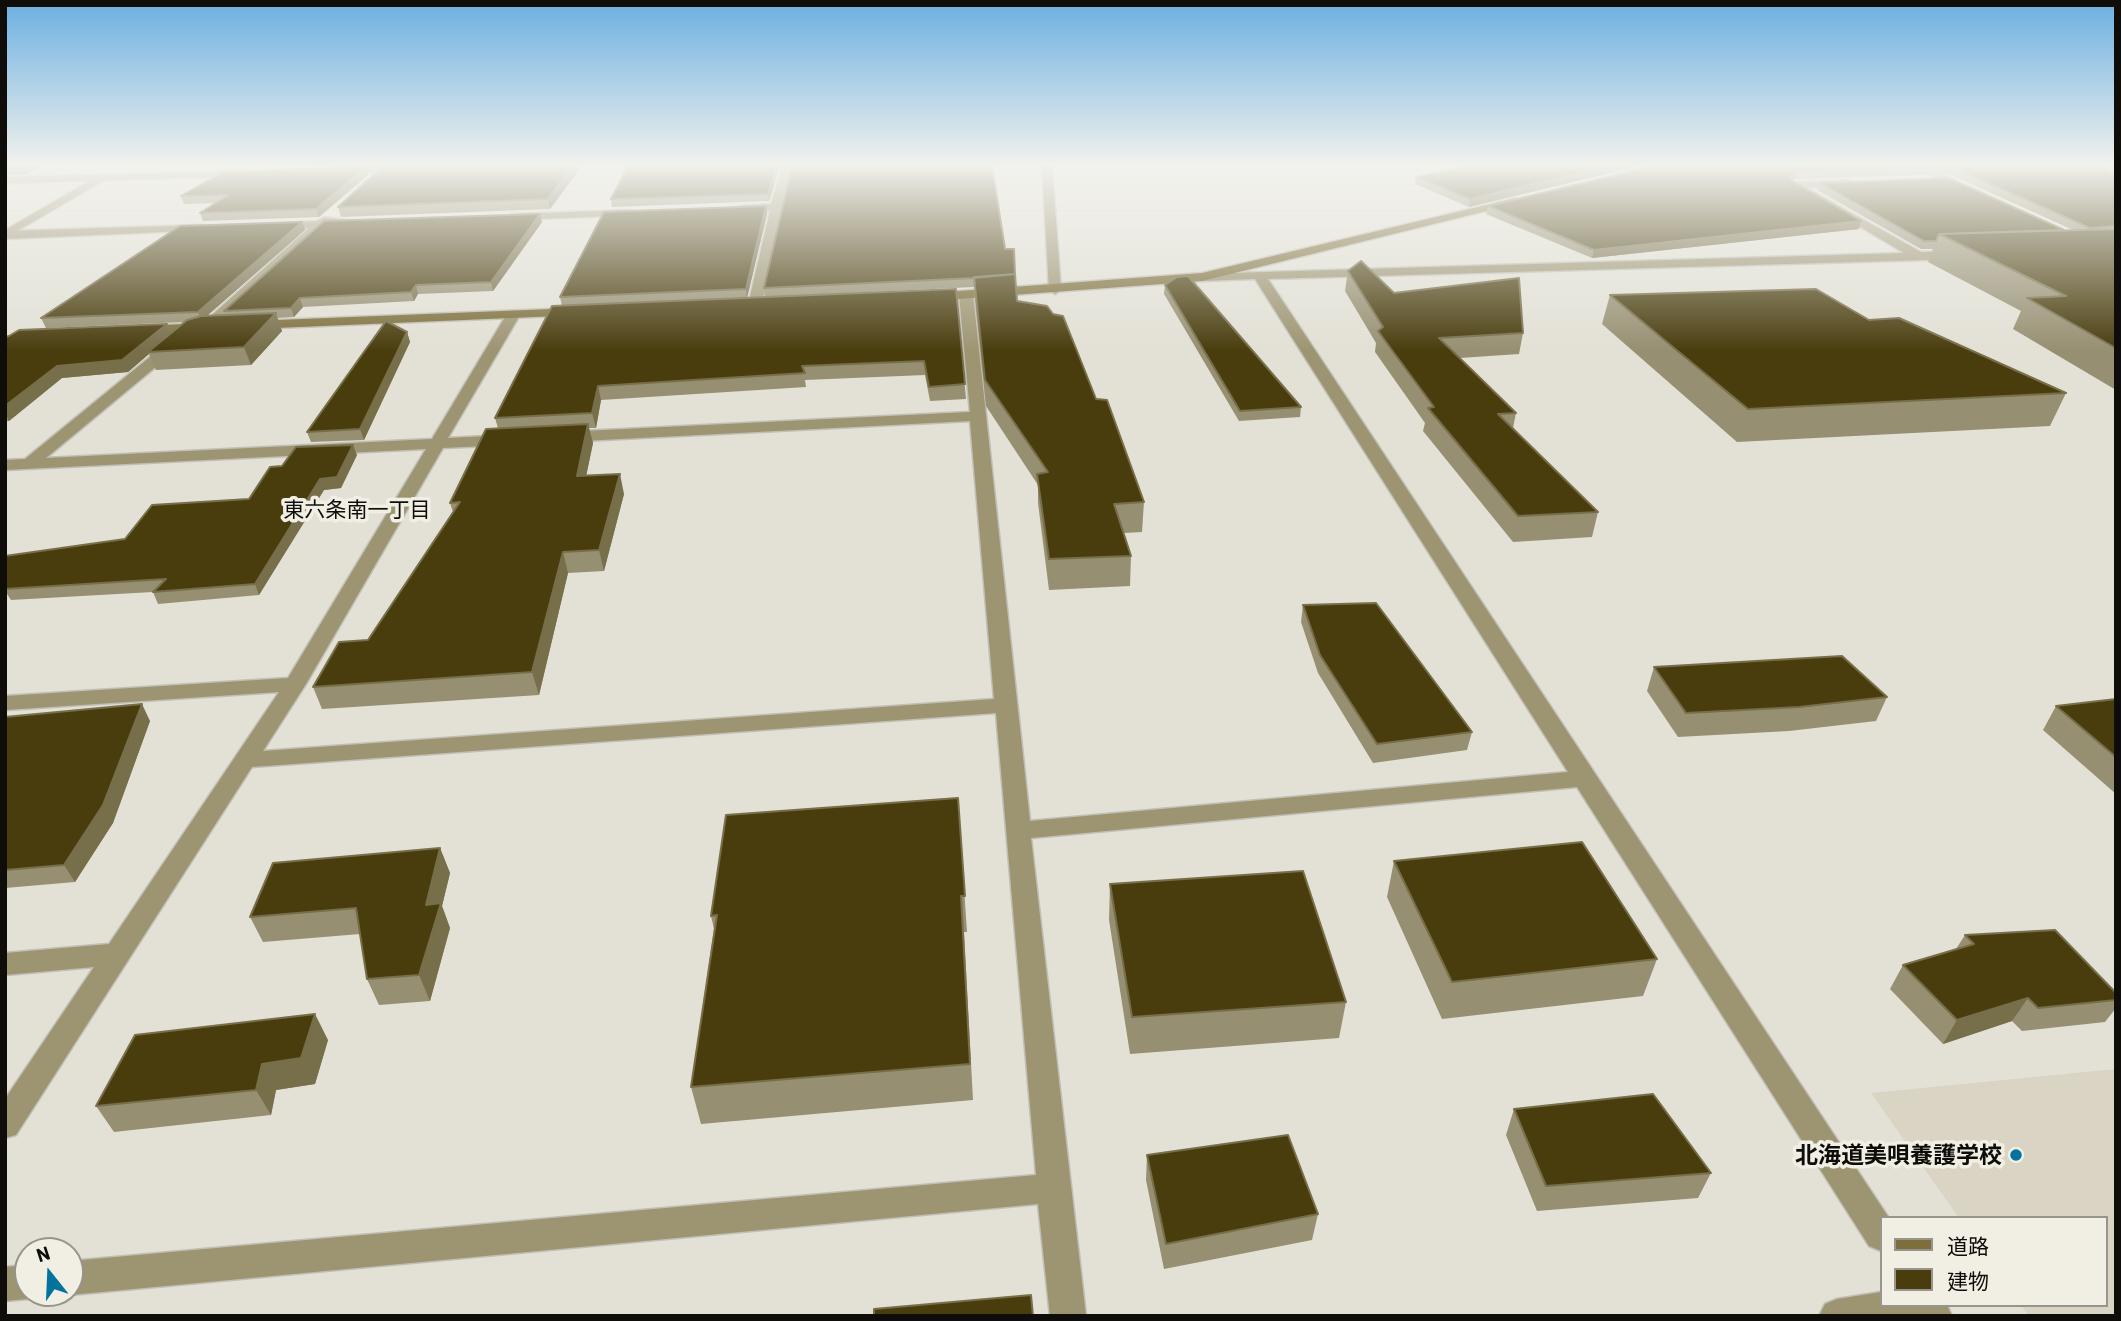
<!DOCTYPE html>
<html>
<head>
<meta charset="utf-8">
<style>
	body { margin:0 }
	#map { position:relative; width:2121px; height:1321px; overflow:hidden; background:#e3e1d6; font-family:Barlow,"Noto Sans JP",sans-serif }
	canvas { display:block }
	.frame { position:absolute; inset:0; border:7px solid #0e0d0a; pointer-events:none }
	.legend { position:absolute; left:1880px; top:1216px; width:228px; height:91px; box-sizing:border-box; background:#f1eee3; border:2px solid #96948c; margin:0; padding:9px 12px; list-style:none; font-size:21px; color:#0e0d0a }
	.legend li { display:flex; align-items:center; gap:14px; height:35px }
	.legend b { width:35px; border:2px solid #96948c }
	.north { position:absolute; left:14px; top:1237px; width:70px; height:70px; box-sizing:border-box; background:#f1eee3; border:2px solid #96948c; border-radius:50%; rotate:342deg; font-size:19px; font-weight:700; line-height:28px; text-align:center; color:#0e0d0a }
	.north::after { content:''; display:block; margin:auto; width:24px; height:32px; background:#03729d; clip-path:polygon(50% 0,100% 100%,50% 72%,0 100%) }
</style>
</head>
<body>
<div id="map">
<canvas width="2121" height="1321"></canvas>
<div class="frame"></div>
<ul class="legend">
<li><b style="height:9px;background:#7d6e3b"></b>道路</li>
<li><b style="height:19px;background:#493d0e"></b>建物</li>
</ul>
<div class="north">N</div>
</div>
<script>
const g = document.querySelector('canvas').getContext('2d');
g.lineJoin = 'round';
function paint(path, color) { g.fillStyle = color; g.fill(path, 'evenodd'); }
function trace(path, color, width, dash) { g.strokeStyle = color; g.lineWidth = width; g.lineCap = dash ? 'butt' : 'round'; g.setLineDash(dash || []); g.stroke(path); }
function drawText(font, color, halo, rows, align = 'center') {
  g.font = font + ' Barlow,"Noto Sans JP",sans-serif'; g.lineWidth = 7; g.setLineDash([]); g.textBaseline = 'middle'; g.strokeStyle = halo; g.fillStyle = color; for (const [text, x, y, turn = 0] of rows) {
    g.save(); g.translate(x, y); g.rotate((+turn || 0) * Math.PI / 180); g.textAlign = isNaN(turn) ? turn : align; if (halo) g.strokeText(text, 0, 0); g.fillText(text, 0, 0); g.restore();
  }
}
paint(new Path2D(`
	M2116 1069V1316H2029L2021 1305H2105V1218H1959L1871 1093Z`), '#d9d4c3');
const lane = new Path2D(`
	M102 174 107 177 106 179 5 238V230Z`);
const street = new Path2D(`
	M352 166H457L452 169 339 173 334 170Z
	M783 166H793L782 207 762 305 755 309 748 305 770 211 739 212 733 209 739 206 771 204Z
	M1042 166H1052L1061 290 1055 294 1049 290Z
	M1914 166H1928L1954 180 1945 182Z
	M251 171V175L247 176 5 183V177Z
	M1848 180 1852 181V185L1807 188 1921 252 1960 251 1966 255 1960 259 1268 279 1889 1218H1881V1251L1869 1246 1577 787 1031 838 1086 1316H1050L1038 1204 70 1295 66 1293H70V1261L1036 1175 996 713 252 767 16 1135 5 1138V1099L94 967 5 975V953L109 944 279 692 5 710V696L288 678 426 449 5 470V460L25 459 183 330 202 324 309 228 274 229 270 228V224L317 221 325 217C333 220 349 218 356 223L350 226 323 227 212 330 193 336 46 458 432 439 508 312 513 311 520 315 448 438 507 435 515 440 507 445 443 448 306 684 263 751 994 699 970 421 563 442 555 437 563 432 970 412 959 295 966 291 973 295 1030 821 1568 772 1255 279 1202 281 1196 277 1198 274 1904 253 1790 185 1795 182Z
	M630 210 634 211V215L512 220 506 217 512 214Z
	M203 225 209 228 207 230 5 239V231Z
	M28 1265V1293L40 1294 28 1299 5 1301V1267Z
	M1881 1292V1305H1947L1952 1316H1819L1825 1304 1837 1299Z`);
const secondary = new Path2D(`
	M1515 198 1520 201 1519 203 1202 281 931 301 924 297 931 293 1202 273Z
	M577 308 584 312 582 315 252 329 245 325 252 321Z
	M206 323 213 327 211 330 140 334 133 330 140 326Z`);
trace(lane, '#c1bfb5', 3);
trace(street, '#c1bfb5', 3);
trace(secondary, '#c1bfb5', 3);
paint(lane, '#9d9472');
paint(street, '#9d9472');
paint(secondary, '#7d6e3b');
paint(new Path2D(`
	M628 166H780L769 201 612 207 611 199Z
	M1639 166 1469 207 1415 184 1416 177Z
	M1653 166H2098L2116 173V390L2013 329 2021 311 1928 262 1933 249H1921L1817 190 1820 183 2064 230H2073L1949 174 1795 179 1793 181 1861 221 1859 229 1592 258 1486 214 1488 206Z
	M2104 166H2116V171Z
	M366 167 368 175 319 217 203 221 200 213 216 203 184 204 181 196Z
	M579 170 550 209 341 217 338 207Z
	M766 206 767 214 747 298 956 289 966 399 930 401 925 375 805 380 806 387 601 400 596 428H589L593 443 586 476 624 494 604 571 568 573 539 695 322 709 313 687 368 640 453 512 450 503 498 428 495 418 562 306 560 297Z
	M302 222 305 230 207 316 225 315 224 311 542 222 493 291 418 294 414 301 303 307 294 317 277 318 282 331 251 365 156 370 149 354 128 372 62 378 9 421H5V337L167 324 171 333 185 322 46 328 41 318Z
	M1005 249 1017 301 1096 399 1144 502 1142 532 1124 533 1131 556 1130 586 1049 590 1038 503V485L986 406 975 301 974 287 765 297 764 288Z
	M1348 271 1394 293 1523 333 1519 354 1460 358 1516 413 1513 428 1598 512 1592 537 1513 542 1423 431 1425 423 1375 352 1376 343 1345 291Z
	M1165 285 1301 407 1300 417 1239 421 1164 294Z
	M1610 295 1869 320 2066 393 2050 426 1737 442 1602 324Z
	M407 332 410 342 364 440 311 442 307 432Z
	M357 455 341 488 324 490 259 595 158 604 153 592 11 600 5 591V556L125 539 249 499 282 466Z
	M1303 605 1472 732 1467 750 1373 763 1318 673 1301 622Z
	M1654 667 1887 697 1876 721 1789 731 1678 737 1647 691Z
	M2116 699V794L2043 730 2056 706Z
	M5 717 150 721 113 823 75 882 5 888Z
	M958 798 967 932H964L973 1100 701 1124 691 1087 714 929 711 916Z
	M440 848 450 873 442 906 450 928 430 1001 379 1005 367 979 360 934 263 942 250 917Z
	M1394 861 1657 959 1643 996 1442 1019 1387 897Z
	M1110 884 1346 1002 1339 1038 1130 1054 1109 920Z
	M1965 935 2116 1000V1008L2105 1022 2022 1031 2012 1021 1943 1044 1890 989 1903 965 1956 949Z
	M328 1040 315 1084 276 1090 271 1115 114 1132 96 1106Z
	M1514 1109 1711 1173 1698 1198 1537 1211 1506 1135Z
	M1147 1155 1318 1214 1312 1240 1164 1269 1146 1180Z`), '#968f72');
paint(new Path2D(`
	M20 166H40L27 174 5 175V167Z
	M572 166H578L579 170 550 209 548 199Z
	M777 166H780L769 201 768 194Z
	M1609 166H1639L1469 207 1470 199Z
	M366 167 368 175 319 217 316 209Z
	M1797 172 1795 179 1788 184 1790 177Z
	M766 206 767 214 747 298 746 289Z
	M540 214 542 222 493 291 491 282Z
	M1861 221 1859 229 1592 258 1594 250Z
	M302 222 305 230 201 321 198 312Z
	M416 285 418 294 414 301 411 292Z
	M300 298 303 307 294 317 291 308Z
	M276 313 282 331 251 365 244 347Z
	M167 324 172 335 148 352 149 354 128 372 62 378 9 421 5 413V406L57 366Z
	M407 332 410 342 364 440 360 429Z
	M598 386 601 400 596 428 592 413Z
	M588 424 593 443 582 496 577 476Z
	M353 445 357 455 341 488 324 490 259 595 255 584 320 479Z
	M620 474 624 494 604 571 599 550Z
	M563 552 568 573 539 695 532 672Z
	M142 704 150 721 113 823 75 882 64 865Z
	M440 848 450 873 442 906 450 928 430 1001 419 975 426 905Z
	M2028 998 2012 1021 1943 1044 1957 1020Z
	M315 1014 328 1040 315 1084 276 1090 271 1115 256 1090 262 1064Z`), '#776e4a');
const building = new Path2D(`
	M383 166H572L548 199 338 207Z
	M628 166H777L768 194 611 199Z
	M792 166H992L1005 249H1014L1015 274 974 278 764 288Z
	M1472 166H1609L1470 199 1416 177Z
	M1653 166H2098L2116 173V226L2090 228 1952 167 1797 172 1790 177 1791 180 1861 221 1594 250 1488 206Z
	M366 167 316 209 200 213 228 195 181 196 223 172Z
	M1949 178 2064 230 1939 234 1936 241H1924L1820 183Z
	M766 206 746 289 560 297 604 212Z
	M540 214 491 282 416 285 411 292 300 298 291 308 224 311 324 221Z
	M302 222 198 312 41 318 180 226Z
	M2116 229V348L2027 298 2066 296 1939 234Z
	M1361 261 1394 293 1519 278 1523 333 1439 338 1516 413 1498 414 1598 512 1518 516 1428 408 1434 407 1378 331 1383 327 1348 271Z
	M1015 274 1017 301 1047 306 1053 314 1063 316 1096 399 1107 400 1144 502 1114 504 1131 556 1049 559 1037 474 1048 472 985 380 974 277Z
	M1188 276 1301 407 1240 411 1165 285 1177 277Z
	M956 289 965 384 929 387 924 361 802 366 805 373 598 386 592 413 495 418 552 306Z
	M1816 289 1869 320 1899 318 2066 393 1748 409 1610 295Z
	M276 313 244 347 148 352 187 320 201 316Z
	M386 321 407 332 360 429 307 432Z
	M167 324 122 360 57 366 5 406V337L9 336 19 330Z
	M588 424 577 476 620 474 599 550 563 552 532 672 313 687 339 642 368 640 460 502 450 503 486 429Z
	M353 445 337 477 320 479 255 584 153 592 166 579 5 589V556L125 539 152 505 249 499 270 467 282 466 296 447Z
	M1376 603 1472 732 1377 744 1320 655 1303 605Z
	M1842 656 1887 697 1799 707 1686 713 1654 667Z
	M2116 699V757L2056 706Z
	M142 704 103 805 64 865 5 870V717Z
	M958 798 965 896H961L970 1064 691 1087 717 915 711 916 726 815Z
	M1582 842 1657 959 1452 982 1394 861Z
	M440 848 426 905 441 903 419 975 367 979 356 908 250 917 273 863Z
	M1303 871 1346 1002 1132 1017 1110 884Z
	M2055 930 2116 993V1000L2038 1008 2028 998 1957 1020 1903 965 1974 944 1965 935Z
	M315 1014 301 1058 262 1064 256 1090 96 1106 135 1035Z
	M1653 1094 1711 1173 1546 1186 1514 1109Z
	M1288 1135 1318 1214 1166 1244 1147 1155Z
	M1031 1295 1033 1316H874V1309Z`);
paint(building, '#493d0e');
trace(building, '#776e4a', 2);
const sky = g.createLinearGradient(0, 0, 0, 351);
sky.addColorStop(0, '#6bafe1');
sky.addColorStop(0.47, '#f2f2ed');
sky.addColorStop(1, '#f2f2ed00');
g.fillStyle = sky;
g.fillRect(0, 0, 2121, 351);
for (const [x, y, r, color] of [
	[2016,1155,7,"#03729d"]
]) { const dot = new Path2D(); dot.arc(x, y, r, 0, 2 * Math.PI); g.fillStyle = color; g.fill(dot); trace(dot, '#f1eee3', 2.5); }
drawText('21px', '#0e0d0a', '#f1eee3', [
	["東六条南一丁目",357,510]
]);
drawText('bold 23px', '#0e0d0a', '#f1eee3', [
	["北海道美唄養護学校",2002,1155]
], 'right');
</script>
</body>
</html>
